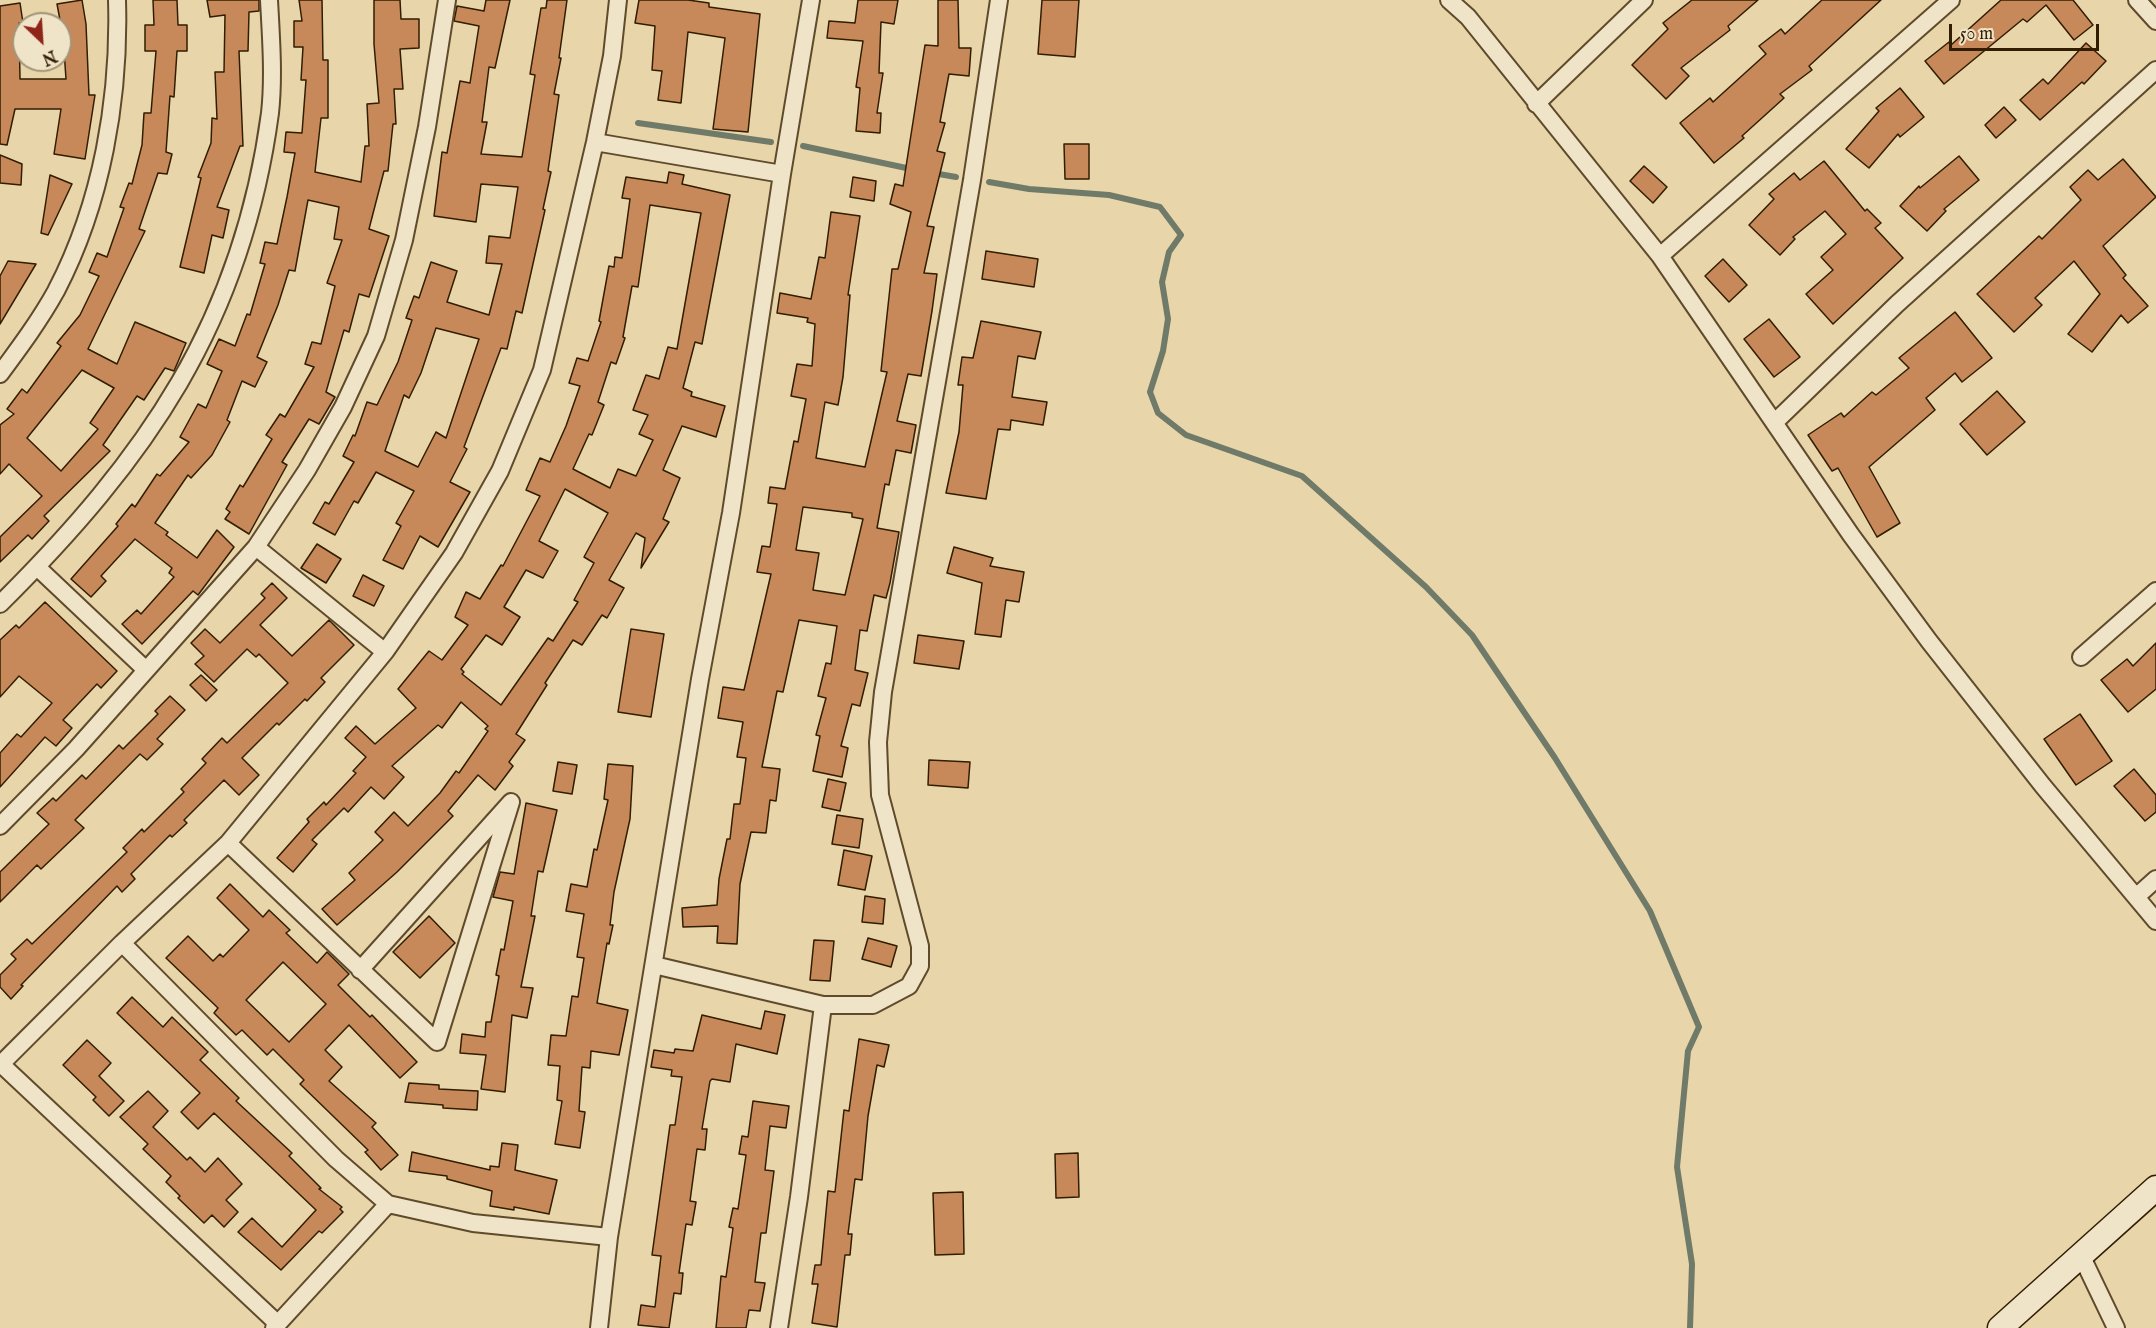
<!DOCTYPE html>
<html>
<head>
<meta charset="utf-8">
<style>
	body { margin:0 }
	#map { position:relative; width:2156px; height:1328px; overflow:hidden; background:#e8d5aa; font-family:"IM FELL English",serif }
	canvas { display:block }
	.north { position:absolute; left:12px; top:12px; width:60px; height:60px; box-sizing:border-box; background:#f0e4c8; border:2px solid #a49478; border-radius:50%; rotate:155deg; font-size:16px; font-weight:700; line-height:24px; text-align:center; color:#311d01 }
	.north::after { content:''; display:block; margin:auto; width:21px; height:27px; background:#8f2418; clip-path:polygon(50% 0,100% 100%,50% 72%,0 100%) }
	.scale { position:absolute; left:1949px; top:24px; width:150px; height:27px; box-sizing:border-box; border:3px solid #311d01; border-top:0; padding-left:8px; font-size:18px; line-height:21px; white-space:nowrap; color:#311d01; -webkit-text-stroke:4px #f0e4c8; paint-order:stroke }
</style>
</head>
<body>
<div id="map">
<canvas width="2156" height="1328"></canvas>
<div class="north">N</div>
<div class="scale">50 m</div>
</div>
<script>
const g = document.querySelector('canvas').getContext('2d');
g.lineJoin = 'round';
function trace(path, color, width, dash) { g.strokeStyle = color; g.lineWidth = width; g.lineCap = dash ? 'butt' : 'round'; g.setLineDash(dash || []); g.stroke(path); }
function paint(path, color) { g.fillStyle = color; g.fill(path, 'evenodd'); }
trace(new Path2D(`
	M638 123 771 142
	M803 146 911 169
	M933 173 956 177
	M989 182 1029 189 1109 195 1160 207 1181 235 1169 252 1162 282 1168 319 1163 351 1150 392 1158 413 1186 435 1302 476 1426 587 1472 635 1555 758 1650 911 1699 1027 1688 1051 1677 1167 1692 1264 1690 1328`), '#6f7a69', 6);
const building = new Path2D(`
	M82 0 86 24 89 95H95L85 159 54 154 61 109H15L7 145 0 144V6L20 3 23 23H19L20 79H66L63 36 57 4Z
	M153 0H177L178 25H187V51H177L174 97 170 96 166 152 172 154 167 174 158 173 139 229 145 231 88 349 117 364 135 322 186 343 174 371 165 368 144 400 137 396 103 445 110 451 44 516 49 521 32 539 28 535 0 562V537L42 496 9 464 0 474V425L14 414 7 409 22 389 27 393 61 346 57 343 80 315 99 276 89 272 97 253 107 257 124 208 120 207 129 183 132 184 142 145 144 113H151L156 51H145V25H154ZM82 370 114 388 90 423 98 429 61 471 27 438Z
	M207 0H259V11L249 12 248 51H239L243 146H240L217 207 229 210 223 238 212 235 204 273 180 267 201 178 198 177 211 143 212 118 217 119 215 72H224L225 15 210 17Z
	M299 0H322L323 60H328V118H321L315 172 361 182 365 146H369L367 104 379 103 374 44V0H400L401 19H419V48L400 49 403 89H394L396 124H393L388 171H384L369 229 389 236 369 297 359 294 349 332 344 330 326 392 335 397 319 424 309 419 282 462 287 465 249 534 225 519 230 512 226 509 240 485 243 487 272 439 266 435 280 414 285 417 314 367 305 364 312 342 321 344 335 286 327 283 342 240 334 239 339 207 308 200 295 271 289 270 278 305 257 357 267 362 255 387 242 381 227 420 230 422 212 455 191 478 188 475 155 523 168 532 166 535 197 558 217 530 234 547 198 595 193 591 142 644 122 624 137 610 141 614 174 577 169 573 172 568 135 539 101 576 106 581 91 597 71 579 118 526 116 524 132 504 135 507 157 474 160 476 189 442 180 437 198 404 206 408 222 371 207 364 219 339 235 346 247 314 250 315 265 264 260 263 265 242 277 244 287 197 295 153 284 152 286 132 302 133 306 80H301L303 47H294V21H302Z
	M486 0H510L495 68 489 67 482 122H487L481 154 522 157 535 75 530 74 541 8H546L547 0H567L559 58H561L554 94 559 95 548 171 551 172 543 209 545 210 522 313 516 311 507 349 501 348 464 447 467 449 450 482 470 492 438 547 420 536 403 569 383 560 401 526 396 523 414 491 376 472 358 503 354 501 335 535 313 523 325 502 329 504 354 462 343 456 353 435 355 436 367 402 377 405 398 362 412 320 406 318 414 296 419 298 431 262 457 271 447 302 489 315 502 264 486 263 489 236 510 238 518 187 481 184 476 222 434 216 442 152 447 153 460 81 470 83 479 26 454 21 457 6 484 11ZM436 328 479 339 446 438 436 432 418 467 385 451 404 395 409 398 421 373Z
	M639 0H688L709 3V7L760 14 748 132 713 129 725 38 688 32 681 103 658 100 662 71 652 70 655 26 635 23Z
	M858 0H898L894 24 881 22 879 73H883L877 113H881L880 133 856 131 860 88 856 87 863 41 827 38 829 21 855 23Z
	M938 0H958L959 48H971L969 76 949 74 940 122 945 123 937 151 945 153 927 226 934 227 924 273 937 274 932 311 921 376 908 374 897 421 916 425 911 453 896 450 889 485 885 484 877 528 899 532 890 583 886 598 874 595 867 631 860 630 855 670 868 673 860 706 852 704 841 746 848 748 842 777 813 771 820 736 816 735 826 698 818 696 826 663 831 664 837 626 799 620 783 692 777 691 762 767 780 769 776 801 770 800 766 833 751 832 740 884 737 944 717 943 718 926 683 927 682 908 717 905 719 879 727 839H730L734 804H740L746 758 737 757 743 722 718 718 723 687 744 690 771 574 757 572 762 546 770 547 777 504 768 503 770 487 785 489 794 441 798 442 806 399 791 396 797 364 812 366 815 324 807 322 808 318 777 313 780 293 811 299 819 257 825 258 831 212 860 216 848 295H850L843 377 838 405 825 402 816 458 865 467 887 372 881 371 892 269H898L911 212 890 204 895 184 903 186 925 45 938 46ZM803 507 852 513V517L863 519 845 595 813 590 819 553 796 550Z
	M1042 0H1079L1075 57 1038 54Z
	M1692 0H1758L1728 26 1730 30 1681 68 1689 76 1666 99 1632 65 1668 29 1663 23Z
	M1822 0H1881L1809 66 1812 70 1780 94 1784 98 1742 136 1744 138 1714 163 1680 123 1710 98 1713 102 1766 54 1759 46 1781 29 1785 34Z
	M2001 0H2073L2093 25 2074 40 2046 5 2027 22 2023 19 1944 84 1925 61 1949 42 1951 45Z
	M2086 43 2106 61 2084 84 2082 82 2040 120 2020 100 2043 79 2048 84Z
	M1900 88 1924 117 1900 137 1898 134 1869 168 1846 149 1879 111 1876 108Z
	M2004 107 2016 120 1996 138 1985 125Z
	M1064 144H1089V179H1065Z
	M0 155 22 164 21 185 0 183Z
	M1959 156 1979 180 1944 209 1946 211 1927 231 1900 206 1919 186 1920 188Z
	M2123 159 2156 197 2103 246 2126 275 2123 278 2148 306 2128 323 2121 315 2092 352 2068 334 2100 294 2074 261 2035 298 2042 305 2014 332 1977 294 2039 236 2042 239 2081 200 2070 187 2088 170 2098 180Z
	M1824 161 1865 211 1867 209 1881 223 1875 228 1903 258 1833 324 1806 294 1833 270 1821 257 1846 234 1825 211 1793 237 1795 239 1780 255 1749 225 1774 199 1769 194 1794 173 1800 180Z
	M1644 166 1667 187 1653 203 1630 181Z
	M669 172 684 175 682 184 730 195 702 344 695 342 683 388 692 392 691 396 725 406 716 437 682 426 663 470 680 478 663 519 669 522 641 568 645 538 636 533 609 580 624 588 607 618 602 615 582 645 573 640 545 683 547 685 516 734 525 740 509 762 513 766 495 790 478 775 448 811 453 816 397 872 337 925 322 909 355 880 349 873 383 840 375 832 394 812 408 826 440 793 456 771 459 773 488 731 485 729 488 726 461 702 442 728 438 725 392 766 404 777 384 799 371 787 348 812 344 808 312 840 317 844 293 872 277 858 309 822 307 819 324 802 326 805 356 773 353 771 366 757 345 738 356 726 375 744 416 708 398 689 429 651 442 660 468 625 455 617 466 592 480 599 501 565 503 566 540 496 526 490 540 458 550 462 566 426 580 386 569 383 577 358 588 361 601 322 599 321 609 266 614 267 615 257 622 258 630 199 622 198 626 177 667 183ZM650 205 701 213 677 349 668 347 659 379 646 375 633 410 648 415 639 434 653 440 636 476 618 469 610 488 573 469 589 434 592 435 604 405 598 402 611 362 616 364 625 338 623 337 632 286 638 287ZM565 489 608 513 584 557 594 563 574 600 578 602 553 641 548 638 501 705 462 674 464 672 461 669 486 635 502 645 520 617 504 607 526 570 543 578 558 551 539 541Z
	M50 175 72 184 48 235 41 233Z
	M853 177 876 181 874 201 850 197Z
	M986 251 1038 259 1034 287 982 279Z
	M1723 259 1747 285 1729 302 1705 276Z
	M8 261 36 264 0 324V276Z
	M1955 312 1992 358 1962 382 1955 373 1926 398 1935 410 1869 467 1900 523 1877 537 1838 468 1832 471 1808 435 1841 413 1844 417 1872 392 1876 395 1909 368 1899 358Z
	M1769 319 1800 357 1774 377 1744 339Z
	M981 321 1041 332 1035 359 1018 356 1012 397 1047 402 1043 425 1011 420 1010 430 998 429 986 499 946 493 959 432 963 385H958L962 357 973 358Z
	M1997 391 2025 422 1987 455 1960 424Z
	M317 544 341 559 326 583 301 568Z
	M954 547 993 558 990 566 1024 572 1019 602 1006 600 1001 637 975 634 982 583 947 573Z
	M363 575 384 586 374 606 353 596Z
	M272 583 287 598 260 625 292 656 329 620 354 645 321 678 325 682 307 701 305 699 279 725 277 723 242 758 259 775 239 795 224 780 184 820 187 823 172 837 170 835 131 874 135 879 122 892 117 886 21 985 23 986 11 999 0 987V975L16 959 11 954 27 939 32 944 93 885 127 852 123 848 142 829 144 832 184 792 181 789 206 763 202 759 222 738 227 743 288 683 259 654 256 657 247 649 214 682 195 664 204 656 191 643 205 629 220 643 265 598 261 594Z
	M45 602 117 671 101 688 97 684 63 720 72 728 56 746 45 737 0 787V753L17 734 21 737 52 703 19 676 0 697V640L16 625 19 628Z
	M631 629 664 634 651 717 618 712Z
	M918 635 964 641 959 669 914 663Z
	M2156 643V689L2128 712 2101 680 2127 659 2133 666Z
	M201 675 217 690 206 701 190 685Z
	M170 696 185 710 157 739 163 744 147 760 140 754 75 820 84 828 41 869 37 865 0 902V872L49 824 37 813 53 798 56 801 82 775 86 779 119 745 123 749 158 714 155 711Z
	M2080 714 2112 761 2076 785 2044 739Z
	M929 760 970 762 968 788 928 785Z
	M558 762 577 765 572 794 553 791Z
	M608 764 633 766 630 819 614 892 610 925H613L609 944 607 943 597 1003 628 1010 619 1055 591 1051 590 1068 582 1067 579 1111 585 1112 580 1148 555 1144 562 1101 557 1100 560 1066 548 1065 551 1035 566 1036 572 996 578 997 584 958 577 957 584 914 566 911 571 884 587 887 594 849 597 850 608 800 604 799Z
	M2134 769 2156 795V812L2145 821 2114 786Z
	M828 779 846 783 840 811 822 807Z
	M526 803 557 810 543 872 538 871 531 916H535L521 987 533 988 527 1018 512 1015 505 1092 481 1089 486 1055 460 1053 462 1034 485 1037 486 1022H491L499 976 496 975 501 949 504 950 513 901 493 897 500 872 514 874Z
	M837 815 863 819 859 848 832 844Z
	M844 850 872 856 865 890 838 885Z
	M230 884 263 917 269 910 290 930 286 933 317 963 327 952 349 974 338 985 370 1017 372 1015 417 1062 400 1078 349 1025 325 1050 342 1067 329 1081 376 1123 372 1127 398 1155 381 1170 365 1152 368 1150 300 1084 304 1080 273 1049 267 1055 242 1030 236 1035 214 1013 218 1008 166 958 188 936 213 961 220 954 223 957 249 930 217 898ZM283 962 326 1004 289 1042 246 1000Z
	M865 896 885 899 883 924 862 922Z
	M429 916 455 943 420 978 393 952Z
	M868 938 897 946 891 967 862 959Z
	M814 940 834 941 830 981 810 980Z
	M132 997 163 1027 172 1017 208 1052 200 1060 239 1098 236 1101 292 1153 289 1156 321 1188 319 1189 342 1207 340 1209 343 1212 322 1233 319 1231 281 1270 238 1232 252 1218 282 1247 316 1210 214 1113 198 1129 181 1112 200 1093 117 1013Z
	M765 1011 785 1015 777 1054 736 1044 730 1082 712 1079 710 1081 702 1129H707L705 1150 697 1149 690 1201 696 1202 692 1225 686 1224 679 1273H683L681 1294 674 1293 669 1328 638 1325 641 1305 655 1307 661 1256 652 1255 670 1125H675L682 1077 671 1076 672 1070 651 1067 654 1050 674 1053 675 1049 693 1051 702 1015 761 1029Z
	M859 1039 889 1045 884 1067 877 1065 868 1116 862 1180 855 1179 848 1234H852L850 1255H845L837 1327 812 1323 818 1284H812L815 1265H821L828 1191 835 1192 844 1110 849 1111Z
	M87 1040 111 1063 99 1076 124 1101 109 1116 93 1100 96 1097 63 1065Z
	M409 1083 439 1085V1089L478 1091 477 1110 443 1108V1105L405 1102Z
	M148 1091 168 1111 153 1127 187 1160 190 1157 205 1172 218 1158 242 1184 226 1200 238 1212 224 1227 212 1215 204 1223 178 1198 180 1196 166 1182 171 1176 143 1149 148 1144 120 1117Z
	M753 1101 789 1106 786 1128 770 1126 765 1170 774 1171 766 1233H761L755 1282 765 1283 760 1311 749 1310 746 1328H716L721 1276 726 1277 733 1228 729 1227 733 1208 738 1209 746 1155 739 1154 742 1136 748 1137Z
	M502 1143 518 1145 515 1170 557 1180 549 1214 514 1207V1210L490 1206 492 1191 447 1179V1176L409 1171 412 1152 490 1170V1166L499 1167Z
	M1078 1153 1079 1197 1056 1198 1055 1154Z
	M963 1192 964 1254 935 1255 933 1193Z`);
paint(building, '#c8895a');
trace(building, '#311d01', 1.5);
const street = new Path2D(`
	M1449 0 1468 17 1660 256 1851 535 1929 641 2043 786 2156 921
	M2137 0 2156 21
	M1536 104 1644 0
	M595 142 782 174
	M1660 256 1951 0
	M0 374C20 347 40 320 56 291 102 203 120 98 117 0
	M1775 422 1897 304 2156 70
	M256 547 385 652
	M37 567 146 670
	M0 604C146 459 242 323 270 113 274 77 271 37 269 0
	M2081 657 2156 591
	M0 826 76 749 256 547 307 470 343 407 376 336 404 240 427 127 447 0
	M228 843 437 1042 511 802 360 970
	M2136 897 2156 879
	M122 943 336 1159 388 1204 473 1223 609 1237
	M654 965 823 1005H873L909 986 920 966V946L880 795 878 742 883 692 972 180 999 0
	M1 1064 278 1324
	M0 1065 122 943 228 843 385 652 454 553 500 471 542 370 595 142 612 56 618 0
	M2081 1255 2116 1328
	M274 1328 388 1204
	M599 1328 609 1237 700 679 731 513 782 174 811 0
	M779 1328 799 1197 823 1005`);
const secondary = new Path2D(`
	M2000 1328 2156 1188`);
trace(street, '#5f4b2b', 20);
trace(secondary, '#311d01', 27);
trace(street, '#f0e4c8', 16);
trace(secondary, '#f0e4c8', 24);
</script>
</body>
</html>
